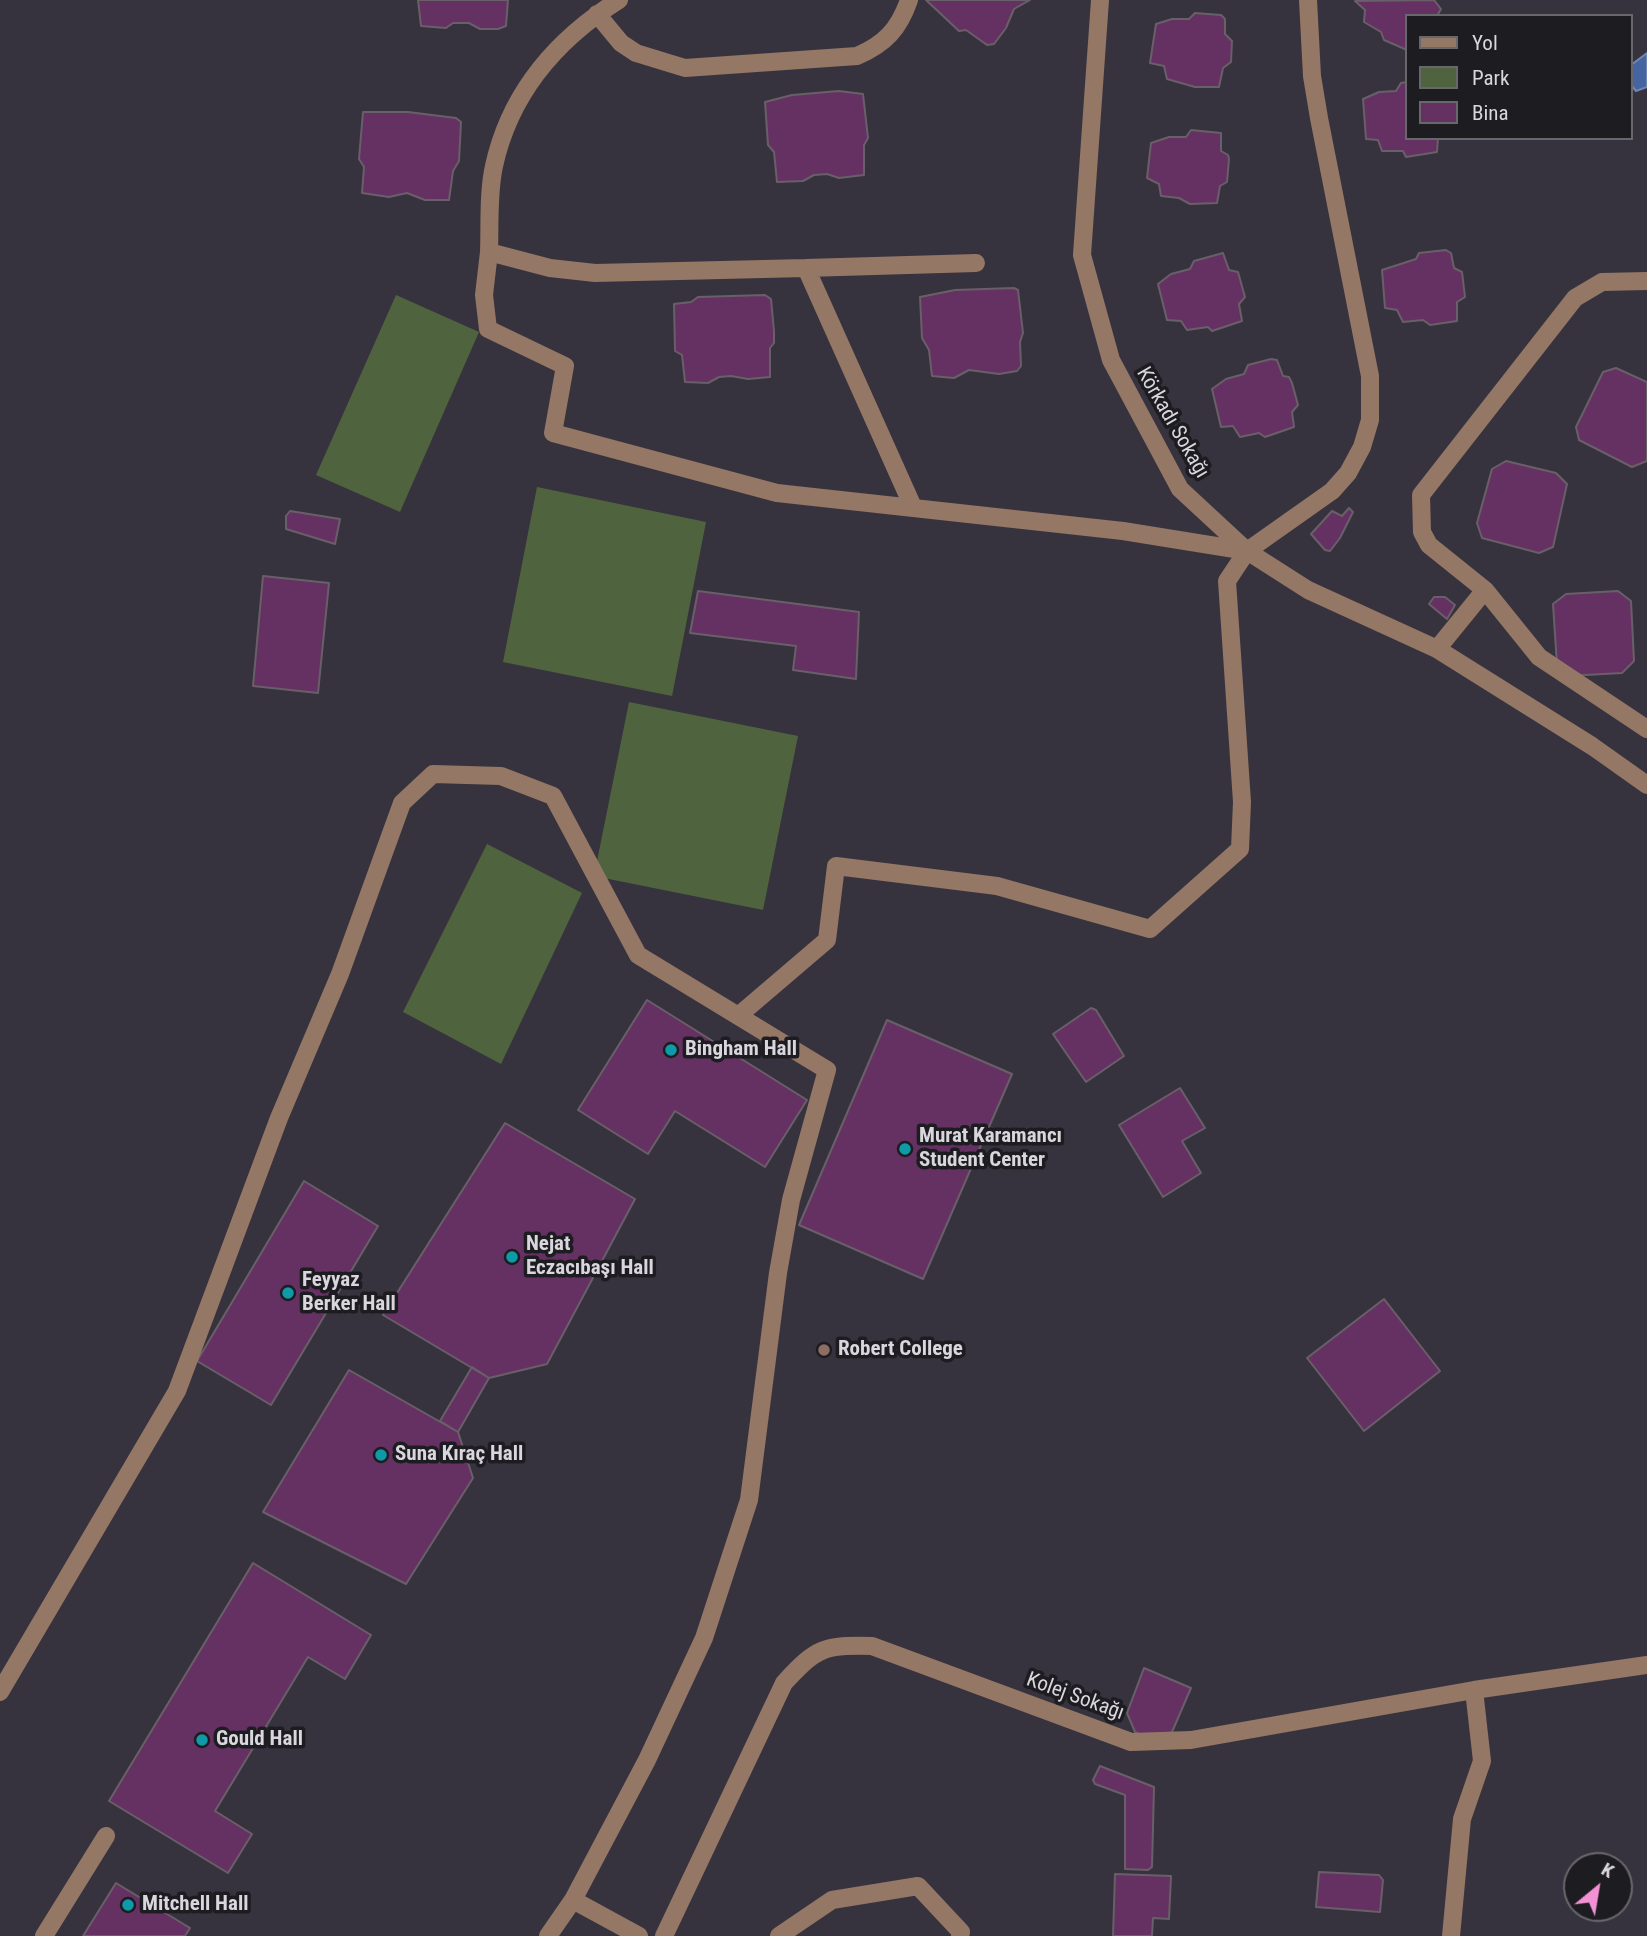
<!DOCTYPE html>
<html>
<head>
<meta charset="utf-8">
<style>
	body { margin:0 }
	#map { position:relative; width:1647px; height:1936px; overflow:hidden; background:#37333e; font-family:"Roboto Condensed",sans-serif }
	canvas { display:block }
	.legend { position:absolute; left:1405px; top:14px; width:228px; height:126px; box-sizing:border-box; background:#1d1c21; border:2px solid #68676c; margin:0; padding:9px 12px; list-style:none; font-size:21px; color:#d9d7dd }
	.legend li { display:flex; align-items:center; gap:14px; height:35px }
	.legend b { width:35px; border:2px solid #68676c }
	.north { position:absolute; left:1563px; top:1852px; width:70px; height:70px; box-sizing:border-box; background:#1d1c21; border:2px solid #68676c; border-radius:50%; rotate:30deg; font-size:19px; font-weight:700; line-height:28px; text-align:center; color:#d9d7dd }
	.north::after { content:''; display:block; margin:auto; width:24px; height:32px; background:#f491d4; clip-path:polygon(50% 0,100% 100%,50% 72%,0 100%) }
</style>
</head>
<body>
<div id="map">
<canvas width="1647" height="1936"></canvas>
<ul class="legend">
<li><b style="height:9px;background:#957766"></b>Yol</li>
<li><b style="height:19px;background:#4f643e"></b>Park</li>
<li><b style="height:19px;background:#653163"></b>Bina</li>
</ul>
<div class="north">K</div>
</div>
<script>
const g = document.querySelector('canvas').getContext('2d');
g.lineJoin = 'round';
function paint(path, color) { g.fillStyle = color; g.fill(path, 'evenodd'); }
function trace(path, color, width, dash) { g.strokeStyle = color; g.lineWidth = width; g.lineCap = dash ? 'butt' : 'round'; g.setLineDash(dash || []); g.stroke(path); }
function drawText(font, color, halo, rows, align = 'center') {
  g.font = font + ' "Roboto Condensed",sans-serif'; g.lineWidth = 7; g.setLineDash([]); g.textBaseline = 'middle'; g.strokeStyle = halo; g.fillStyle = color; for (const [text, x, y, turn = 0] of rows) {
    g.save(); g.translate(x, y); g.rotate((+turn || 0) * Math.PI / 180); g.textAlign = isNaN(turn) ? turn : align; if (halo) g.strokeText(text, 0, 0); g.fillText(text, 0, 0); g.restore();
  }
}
paint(new Path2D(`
	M396 295 479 332 400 512 316 475Z
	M537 487 706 522 672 696 503 662Z
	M629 702 798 736 763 910 594 876Z
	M487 844 582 893 501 1064 403 1012Z`), '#4f643e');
const water = new Path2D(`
	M1647 53V87L1636 91 1631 85V65Z`);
paint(water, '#4565a0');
trace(water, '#7187b2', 2);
const building = new Path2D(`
	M418 0H508L506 26 498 29H480L469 23H453L446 28 421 26Z
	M926 0H1030L1014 9 1006 28 994 44 987 45 966 30 959 31Z
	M1434 0 1441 9 1437 16H1407V50L1384 40 1381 32 1364 22 1365 10 1355 1Z
	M1195 13 1221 15 1225 19V34L1232 41 1231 62 1223 68 1219 87H1195L1167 79 1164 66 1150 63 1156 24 1172 19H1189Z
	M1407 82V138H1438L1437 152 1406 157 1403 151H1382L1378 140 1366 139 1363 99 1379 92 1396 91 1401 83Z
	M839 91 863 94 868 138 864 145V175L839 178 827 174 814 175 803 181 777 182 774 152 768 145 765 102 792 95Z
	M363 112H408L456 118 461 122 459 161 453 171 449 200H425L407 193 389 197 362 193 364 167 359 159Z
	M1191 130 1221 133V151L1228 155 1229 159 1227 182 1220 186 1217 203 1190 204 1179 198 1161 196 1159 184 1147 178 1151 143 1169 137H1186Z
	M1446 250 1451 253 1454 268 1462 272 1465 297 1457 302V321L1430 325 1423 320 1403 322 1397 310 1385 308 1382 270 1416 259 1419 253Z
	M1223 253 1229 270 1238 272 1245 297 1239 304 1242 321 1212 331 1208 327 1187 330 1181 321 1167 320 1158 284 1171 274 1190 269 1194 261Z
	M1014 288 1018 290 1023 333 1020 342 1021 366 1017 371 999 374 969 370 954 378 932 376 929 350 922 338 920 297 955 290Z
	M765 295 771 299 774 331V343L770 348V377L748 379 731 376 719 377 708 383 685 382 682 355 675 351 674 304 691 302 698 297Z
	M1271 359 1277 360 1283 376 1289 377 1292 383 1298 405 1292 412 1294 427 1265 437 1259 433 1240 437 1233 426 1221 427 1212 389 1226 379 1244 374 1248 365Z
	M1616 368 1647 382V461L1632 467 1579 440 1576 427 1603 372Z
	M1506 461 1556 473 1567 484 1553 547 1539 553 1482 538 1477 523 1492 469Z
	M1349 508 1353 512 1340 538 1330 551 1325 550 1311 534 1332 511 1342 516Z
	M290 511 340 519 335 544 286 529V516Z
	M263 576 329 583 318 693 253 686Z
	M698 591 859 612 856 679 793 670 796 646 690 633Z
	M1618 591 1631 601 1634 661 1622 673 1567 676 1557 665 1553 604 1566 594Z
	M1434 597H1445L1455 605 1447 619 1429 604Z
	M647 1000 807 1100 765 1167 675 1111 648 1154 578 1110Z
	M1091 1008 1096 1010 1124 1056 1086 1082 1053 1034Z
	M887 1020 1012 1074 923 1279 799 1225Z
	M1180 1088 1205 1128 1182 1141 1201 1173 1163 1197 1119 1125Z
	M505 1123 635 1199 547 1364 489 1378 383 1315Z
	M304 1181 378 1226 271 1405 197 1361Z
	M1384 1299 1440 1371 1364 1431 1307 1358Z
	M472 1367 489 1378 458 1432 440 1421Z
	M349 1370 458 1432 473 1478 406 1584 263 1512Z
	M253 1563 371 1635 345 1679 308 1657 215 1811 252 1834 228 1873 109 1801Z
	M1144 1668 1191 1688 1172 1732 1154 1741 1135 1732 1127 1713Z
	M1100 1766 1154 1787 1152 1867 1148 1870 1125 1869V1795L1095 1784 1093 1780Z
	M1319 1872 1379 1875 1383 1880 1380 1912 1316 1907Z
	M1115 1874 1171 1876 1169 1919 1153 1918 1152 1936H1113Z
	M116 1883 190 1928 185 1936H83Z`);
paint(building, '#653163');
trace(building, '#695f68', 2);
trace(new Path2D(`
	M619 0C557 39 510 93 494 166 488 193 490 224 489 252L550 268 595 273 806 268 913 507
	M1100 0 1082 255 1111 360 1180 489 1247 551 1308 590 1437 649 1592 746 1647 785
	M597 14 621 43 636 53 685 68 857 56C885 44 899 29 909 0
	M489 252 484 295 488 329 565 366 553 433 777 493 1123 531 1247 551
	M806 268 976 263
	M1647 281 1602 282 1575 298 1421 495 1422 532 1429 545 1485 590 1539 657 1647 729
	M1437 649 1485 590
	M738 1016 827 940 836 866 997 886 1150 929 1240 849 1242 802 1227 581 1247 551 1332 491 1348 473 1362 447 1370 420V376L1319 118 1312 76 1308 0
	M0 1692 177 1391 279 1118 340 974 402 803 433 774 501 776 553 796 638 955 827 1070 791 1200 778 1273 749 1500 704 1638 647 1760 573 1900 548 1936
	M573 1900 639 1936
	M44 1936 106 1836
	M664 1936 784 1683C817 1647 824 1645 872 1646L1131 1742 1191 1740 1474 1690 1647 1665
	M779 1936 832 1900 918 1886 961 1932 960 1936
	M1451 1936 1462 1819 1482 1761 1474 1690`), '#957766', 18);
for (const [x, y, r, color] of [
	[671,1050,7,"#0f9aa8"],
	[905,1149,7,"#0f9aa8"],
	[512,1257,7,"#0f9aa8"],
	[288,1293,7,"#0f9aa8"],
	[824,1350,7,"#8d6e63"],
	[381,1455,7,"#0f9aa8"],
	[202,1740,7,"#0f9aa8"],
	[128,1905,7,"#0f9aa8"]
]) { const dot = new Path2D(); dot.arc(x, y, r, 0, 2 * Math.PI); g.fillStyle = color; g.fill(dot); trace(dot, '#1d1c21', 2.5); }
drawText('21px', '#d9d7dd', '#1d1c21', [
	["Körkadı Sokağı",1172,423,60],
	["Kolej Sokağı",1075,1697,20]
]);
drawText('bold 21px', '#d9d7dd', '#1d1c21', [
	["Bingham Hall",685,1050],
	["Murat Karamancı",919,1137],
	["Student Center",919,1161],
	["Nejat",526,1245],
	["Eczacıbaşı Hall",526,1269],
	["Feyyaz",302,1281],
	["Berker Hall",302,1305],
	["Robert College",838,1350],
	["Suna Kıraç Hall",395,1455],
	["Gould Hall",216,1740],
	["Mitchell Hall",142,1905]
], 'left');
</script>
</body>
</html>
